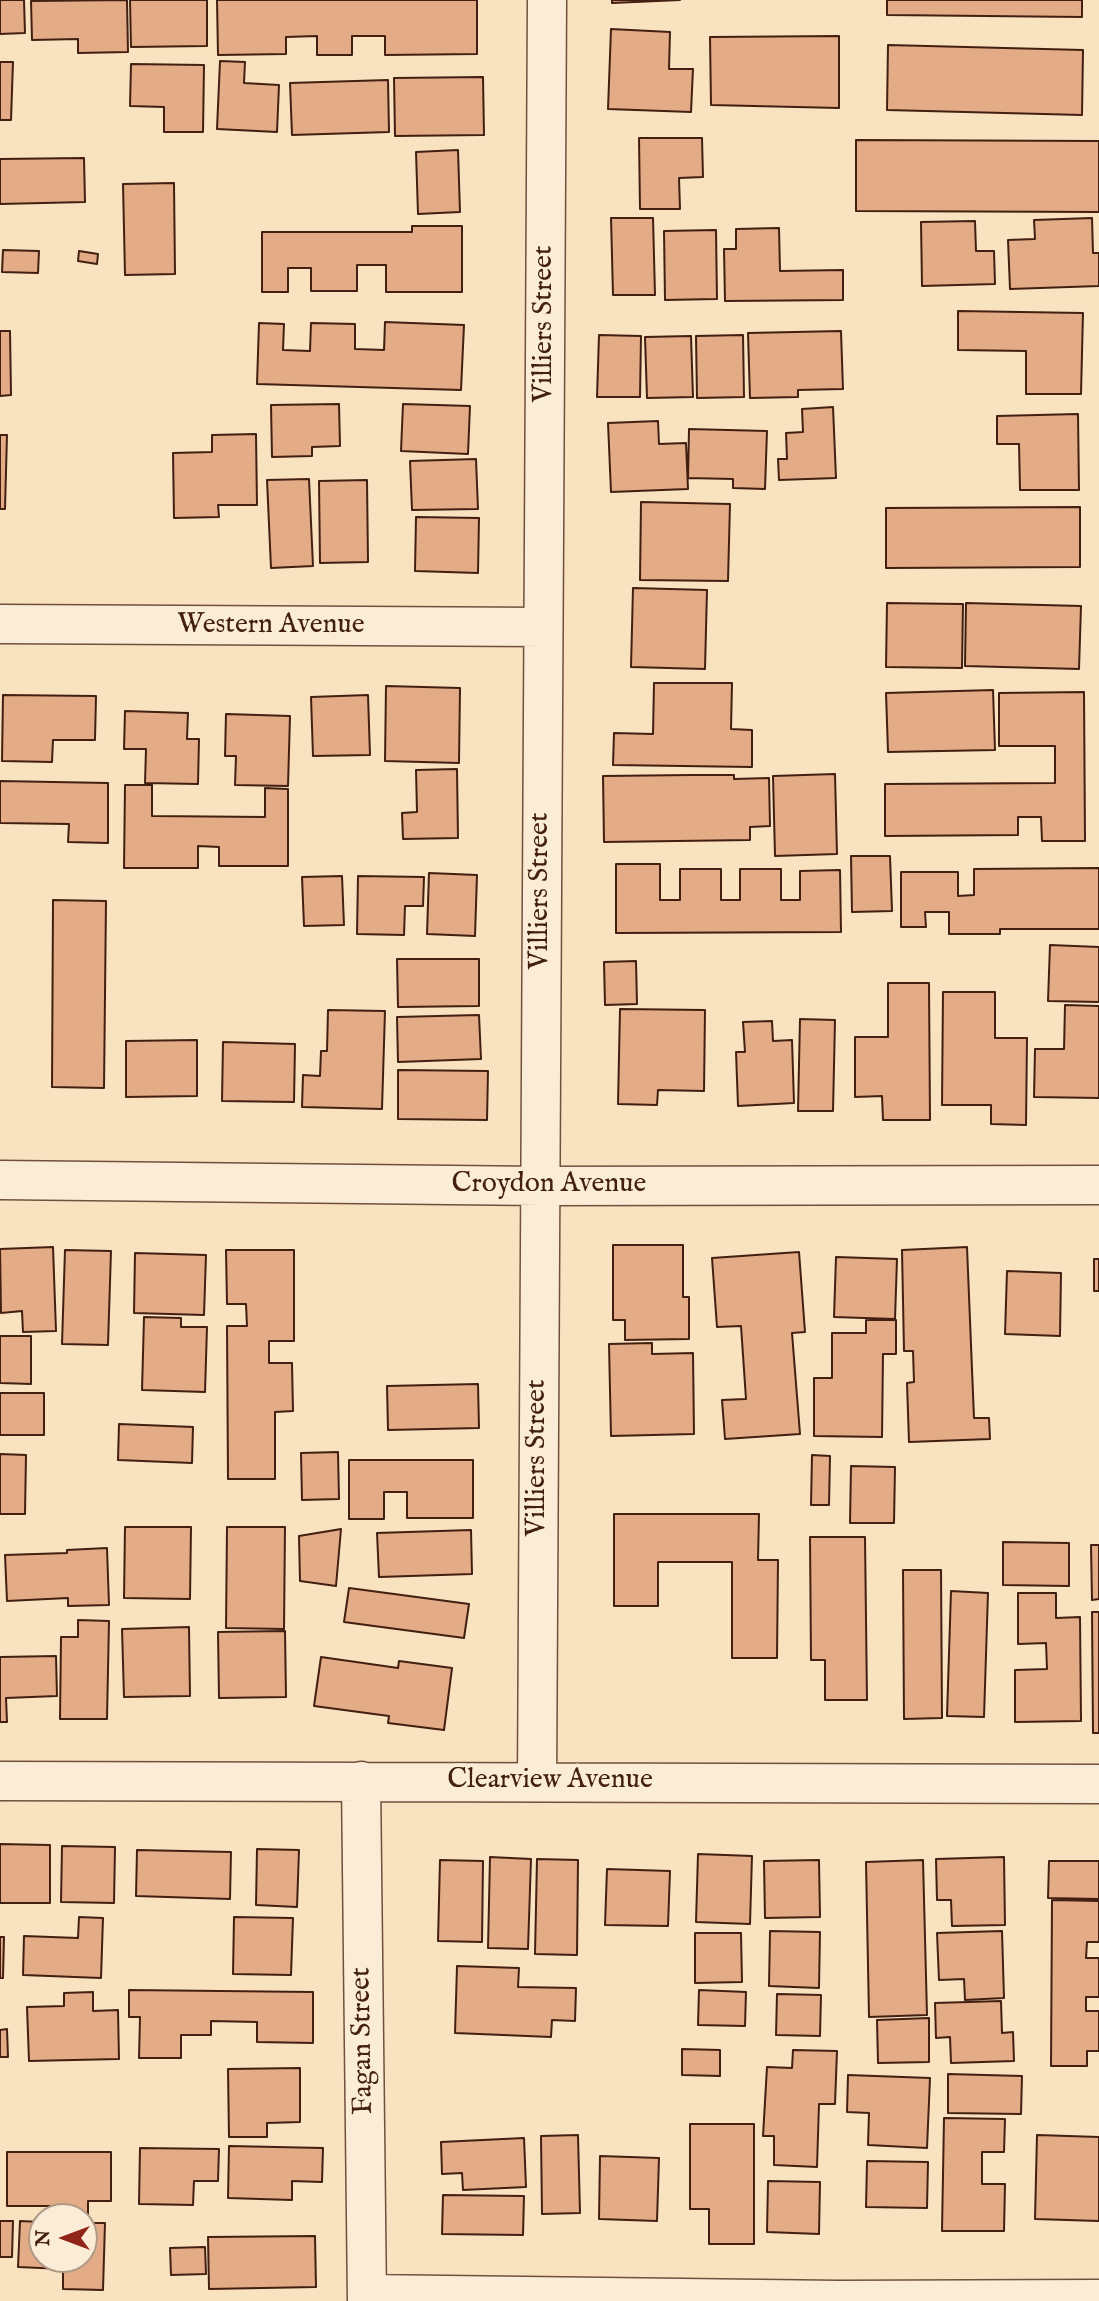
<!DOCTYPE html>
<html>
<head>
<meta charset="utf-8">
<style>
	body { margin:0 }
	#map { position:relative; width:1099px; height:2301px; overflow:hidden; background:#f8e2c0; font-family:"IM FELL English",serif }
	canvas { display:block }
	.north { position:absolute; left:28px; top:2203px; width:70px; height:70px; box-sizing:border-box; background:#faecd6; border:2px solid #b09a87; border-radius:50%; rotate:270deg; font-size:19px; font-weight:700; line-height:28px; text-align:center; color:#421f11 }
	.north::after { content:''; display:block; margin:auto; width:24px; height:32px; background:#8f2418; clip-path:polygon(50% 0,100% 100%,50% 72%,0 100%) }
</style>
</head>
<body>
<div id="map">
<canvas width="1099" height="2301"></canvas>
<div class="north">N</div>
</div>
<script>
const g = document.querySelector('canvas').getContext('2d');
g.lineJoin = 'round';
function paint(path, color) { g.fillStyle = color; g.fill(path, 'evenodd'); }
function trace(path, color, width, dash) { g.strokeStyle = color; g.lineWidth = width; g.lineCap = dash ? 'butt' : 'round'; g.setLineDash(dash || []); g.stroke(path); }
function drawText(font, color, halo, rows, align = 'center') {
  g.font = font + ' "IM FELL English",serif'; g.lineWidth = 7; g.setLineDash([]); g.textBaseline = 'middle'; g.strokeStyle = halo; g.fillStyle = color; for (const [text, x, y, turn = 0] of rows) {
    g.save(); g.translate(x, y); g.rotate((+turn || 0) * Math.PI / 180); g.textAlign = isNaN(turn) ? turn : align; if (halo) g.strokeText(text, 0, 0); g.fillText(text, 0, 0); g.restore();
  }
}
const building = new Path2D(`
	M0 0H24L25 33 0 34Z
	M127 0 128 52 78 53V39L32 40 31 1Z
	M130 0H207V46L131 47Z
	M217 0H477V54L385 55V36H352V55H317V36L286 37V54L218 55Z
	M612 0H680L612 3Z
	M887 0H1082V17L887 15Z
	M611 29 670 32 669 69H693L691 112 608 109Z
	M839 36V108L711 105 710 37Z
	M888 45 1083 50 1082 115 887 110Z
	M220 61 245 62 244 83 279 85 277 132 217 129Z
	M0 62H13L11 120H0Z
	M131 64 204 65 203 132H164V107L130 106Z
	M483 77 484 135 395 136 394 78Z
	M388 80 389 132 292 135 290 83Z
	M639 138H702L703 177 679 178 680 209H640Z
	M856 140 1099 141V212L856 211Z
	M458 150 460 212 418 214 416 152Z
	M84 158 85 202 0 204V159Z
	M174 183 175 274 125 275 123 184Z
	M611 218H653L655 295H613Z
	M1092 218 1093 253H1099V286L1010 289 1008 240 1035 239 1034 220Z
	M975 221 976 251H994L995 284 922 286 921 222Z
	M412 226H462V292H386V265H357V291H311V268H288V292H262V232H412Z
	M779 228 780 271 843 270V300L725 301 724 249H736V229Z
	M716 230 717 299 665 300 664 231Z
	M3 250 39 251 38 273 2 272Z
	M79 251 98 254 97 264 78 261Z
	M958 311 1083 313 1081 394H1026V351L958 350Z
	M385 322 464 325 461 390 257 384 259 323 284 324 283 350 310 351 311 323 355 324V349L384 350Z
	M0 331H10L11 395 0 396Z
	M841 331 843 389 798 390V397L750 398 748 333Z
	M599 335 641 336 640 397H597Z
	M743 335 744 397 697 398 696 336Z
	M691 336 693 397 647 398 645 337Z
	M339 404 340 446 312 447V456L272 457 271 405Z
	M403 404 470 406 468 454 401 451Z
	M833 407 836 478 779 480 778 459H787L786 433 803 432 802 409Z
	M1078 414 1079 490H1020L1019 444H997V416Z
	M658 421 659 444 686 443 688 489 611 492 608 423Z
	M689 429 767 431 765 489 733 488V479L688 478Z
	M256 434 257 505H218L219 517 174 518 173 453 212 452V435Z
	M0 435H7L5 509H0Z
	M476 459 478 509 412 510 410 461Z
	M309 479 313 566 271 568 267 480Z
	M367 480 368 562 320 563 319 481Z
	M641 502 730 504 728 581 640 580Z
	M1080 507V567L886 568V508Z
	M416 517 479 518 478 573 415 571Z
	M633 588 707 590 705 669 631 667Z
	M887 603 963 604 962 668 886 667Z
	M966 603 1081 606 1079 669 965 666Z
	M654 683H732L731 729 752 730V767L613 765 614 733 653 734Z
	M386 686 460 688 459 763 385 761Z
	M993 690 995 750 888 752 886 693Z
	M1084 692 1085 841H1042L1041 817H1018V835L885 836V784L1055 783V746H999V693Z
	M3 695 96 696 95 740H53L52 762 2 761Z
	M368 695 370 755 313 756 311 697Z
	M125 711 188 713 187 739H199L198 784 145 783 146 749H124Z
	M226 714 290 716 288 786 235 785 236 756H225Z
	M457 769 458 838 403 839 402 813 417 812 416 770Z
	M835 774 837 854 775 856 773 776Z
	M691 775H734V779L769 778 770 826 750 827V840L604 842 603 776Z
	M0 781 108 783V843L68 842 69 824 0 823Z
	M125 785H152V816L265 817V788L288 789V866H219V847L198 846V868H124Z
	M851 856H890L892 911 852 912Z
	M616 864H660V900H680V869H721V900H740V869H781V900H800V871L840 870 841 932 616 933Z
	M1099 868V929H1000V934H949V912H925L926 927H901V872H958V896L974 895V869Z
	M429 873 477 875 475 936 427 934Z
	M342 876 344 925 304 926 302 877Z
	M358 876 424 877 423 906H405L404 935 357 934Z
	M53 900 106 901 104 1088 52 1087Z
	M1050 945 1099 947V1002L1048 1001Z
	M397 959H479V1006L398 1007Z
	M636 961 637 1004 605 1005 604 962Z
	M888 983H929L930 1120H883L882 1096 855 1097V1037H888Z
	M943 992H995V1038H1027L1026 1125 991 1124V1105H942Z
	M1065 1005 1099 1006V1098L1034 1097 1035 1049H1064Z
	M620 1009 705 1010 704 1091 658 1090 657 1105 618 1104Z
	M328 1010 385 1011 382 1109 302 1107 303 1075 320 1076 321 1051H327Z
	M479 1015 481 1059 398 1062 397 1017Z
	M800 1019 835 1020 833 1111H798Z
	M772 1021 773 1041 792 1040 794 1103 738 1106 736 1052H745L743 1022Z
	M197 1040V1096L126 1097V1041Z
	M223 1042 295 1044 294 1102 222 1101Z
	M398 1070 488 1071 487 1120 398 1119Z
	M613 1245H683V1297H689V1339L625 1340V1320H613Z
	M53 1247 56 1331 23 1332 22 1311 1 1313 0 1249Z
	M967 1247 974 1418H989L990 1439 909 1442 907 1383 914 1382 913 1351H904L902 1250Z
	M65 1250 111 1251 108 1345 62 1344Z
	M226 1250H294V1341H269V1363H292L293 1411 275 1412V1479H228L227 1326H247L246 1304H227Z
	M799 1252 805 1332 792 1333 800 1434 725 1439 722 1400 746 1399 741 1326 717 1327 712 1258Z
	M135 1253 206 1255 204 1315 134 1313Z
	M836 1257 897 1259 895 1319 834 1317Z
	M1094 1259H1099V1291H1094Z
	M1007 1271 1061 1273 1060 1336 1005 1334Z
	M144 1317 181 1318V1327H207L205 1392 142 1390Z
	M866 1320H896V1354H883L882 1437 814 1436V1378H832V1333H866Z
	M0 1336H31V1384L0 1383Z
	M652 1343V1354L693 1353 694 1434 611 1436 609 1344Z
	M478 1384 479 1428 388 1430 387 1386Z
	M0 1393H44V1435H0Z
	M119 1424 193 1427 192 1463 118 1460Z
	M338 1452 339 1499 302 1500 301 1453Z
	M0 1454 26 1455 25 1514H0Z
	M812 1455 830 1456 829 1505H811Z
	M349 1460H473V1518H407V1492H384V1519H349Z
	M851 1466 895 1467 894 1523H850Z
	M614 1514H759L758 1560H778L777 1658H732V1562H658V1606H614Z
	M125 1527H191L190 1599 124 1598Z
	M227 1527H285L284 1629 226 1628Z
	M341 1529 336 1586 300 1581 299 1536Z
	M471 1530 472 1574 379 1577 377 1533Z
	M810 1537H865L867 1700H825V1660H811Z
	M1003 1542 1069 1543V1586L1003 1585Z
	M1091 1545H1099V1599L1092 1600Z
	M107 1548 109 1605 68 1606V1598L7 1601 5 1555 67 1553V1550Z
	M903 1570H941L942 1718 904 1719Z
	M349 1588 469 1604 464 1638 344 1622Z
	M951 1591 988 1593 984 1717 947 1716Z
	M1018 1593H1056V1618L1080 1617 1081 1721 1015 1722V1670L1047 1669 1046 1643 1018 1644Z
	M1092 1612H1099V1733H1093Z
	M78 1620 109 1621 107 1719H60L61 1637H78Z
	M189 1627 190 1696 124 1697 122 1629Z
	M285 1631 286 1697 219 1698 218 1632Z
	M56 1656 57 1696 6 1698 7 1722H0V1657Z
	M321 1657 398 1668 399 1661 452 1668 444 1730 388 1723 389 1716 314 1706Z
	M0 1844 50 1845V1903H0Z
	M62 1846 115 1847 114 1903 61 1902Z
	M257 1849 299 1850 297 1907 256 1905Z
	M137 1850 231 1852 230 1899 136 1896Z
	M698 1854 752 1856 750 1924 696 1922Z
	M490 1857 531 1859 528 1949 488 1948Z
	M1004 1857 1005 1925 952 1926 951 1900H937L936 1859Z
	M537 1859 578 1860 577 1955 535 1954Z
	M440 1860 483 1861 482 1942 438 1941Z
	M819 1860 820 1917 765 1918 764 1861Z
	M923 1860 927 2015 869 2017 866 1862Z
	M1049 1861H1099V1899L1048 1898Z
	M607 1869 670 1871 668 1926 605 1925Z
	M1052 1900 1099 1901V1942H1087L1086 1958H1099V1997H1086V2011H1099V2051H1087V2066H1051Z
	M79 1917 103 1918 101 1978 23 1975 24 1936 78 1938Z
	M234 1917 293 1918 291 1975 233 1974Z
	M770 1931 820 1932 819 1988 769 1986Z
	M1002 1931 1004 1998 965 2000 964 1979 939 1980 937 1933Z
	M695 1933H741L742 1982 695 1983Z
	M0 1937H4L3 1978H0Z
	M457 1966 519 1968 518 1987 576 1988 575 2021 552 2020 551 2037 455 2033Z
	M129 1990 313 1992V2043L257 2042V2022L211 2021V2035H181V2058H139L140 2017H129Z
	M699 1990 746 1992 745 2026 698 2025Z
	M93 1992V2011L118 2010 119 2059 29 2061 27 2007 64 2006V1993Z
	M777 1994 821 1995 820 2036 776 2035Z
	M1001 2001 1002 2033 1013 2032 1014 2061 951 2063 950 2037 936 2038 935 2003Z
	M929 2018V2062L878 2063 877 2020Z
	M7 2029 8 2057H0V2030Z
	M682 2049 720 2050V2076L682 2075Z
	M793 2050 837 2051 835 2104H819L817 2167 774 2165V2136H763L767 2067 792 2068Z
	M300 2068V2122L267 2123V2137H229L228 2069Z
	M948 2074 1022 2076 1021 2114 948 2113Z
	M848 2075 930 2078 927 2148 868 2145 869 2113 847 2112Z
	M944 2118 1005 2119 1004 2152H982V2184H1005L1004 2231H942Z
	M690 2124H754V2244H709V2209H690Z
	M578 2135 580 2213 542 2214 541 2136Z
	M1037 2135 1099 2137V2221L1035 2219Z
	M524 2138 526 2187 463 2190 462 2173 442 2174 441 2142Z
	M229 2146 323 2148 322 2182 292 2181V2200L228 2198Z
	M140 2148 219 2149 218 2181H194L193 2205 139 2204Z
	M7 2152H111V2201H88V2214H56V2206H7Z
	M600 2156 659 2158 657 2221 599 2219Z
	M867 2161 928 2162 927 2208 866 2207Z
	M768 2181 820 2182 819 2234 767 2232Z
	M443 2195 524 2196 523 2235 442 2234Z
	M0 2221H13L12 2257H0Z
	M20 2221 42 2222V2259H84V2223H105L103 2290 63 2289V2269L18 2267Z
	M315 2236 316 2287 209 2289 208 2237Z
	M205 2247 206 2274 171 2275 170 2248Z`);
paint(building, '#e3ab86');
trace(building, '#421f11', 2);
const minor = new Path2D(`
	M0 624 543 627
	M0 1180 540 1186 1099 1185
	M0 1781 1099 1784
	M361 1781 367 2301
	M537 1781 547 0
	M367 2294 839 2300 1099 2299`);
trace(minor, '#70503d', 41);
trace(minor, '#faecd6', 38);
drawText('28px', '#421f11', '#faecd6', [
	["Villiers Street",545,324,-90],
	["Western Avenue",271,626],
	["Villiers Street",541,891,-90],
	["Croydon Avenue",549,1185],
	["Villiers Street",538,1458,-90],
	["Clearview Avenue",550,1781],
	["Fagan Street",364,2041,-91]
]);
</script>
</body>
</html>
